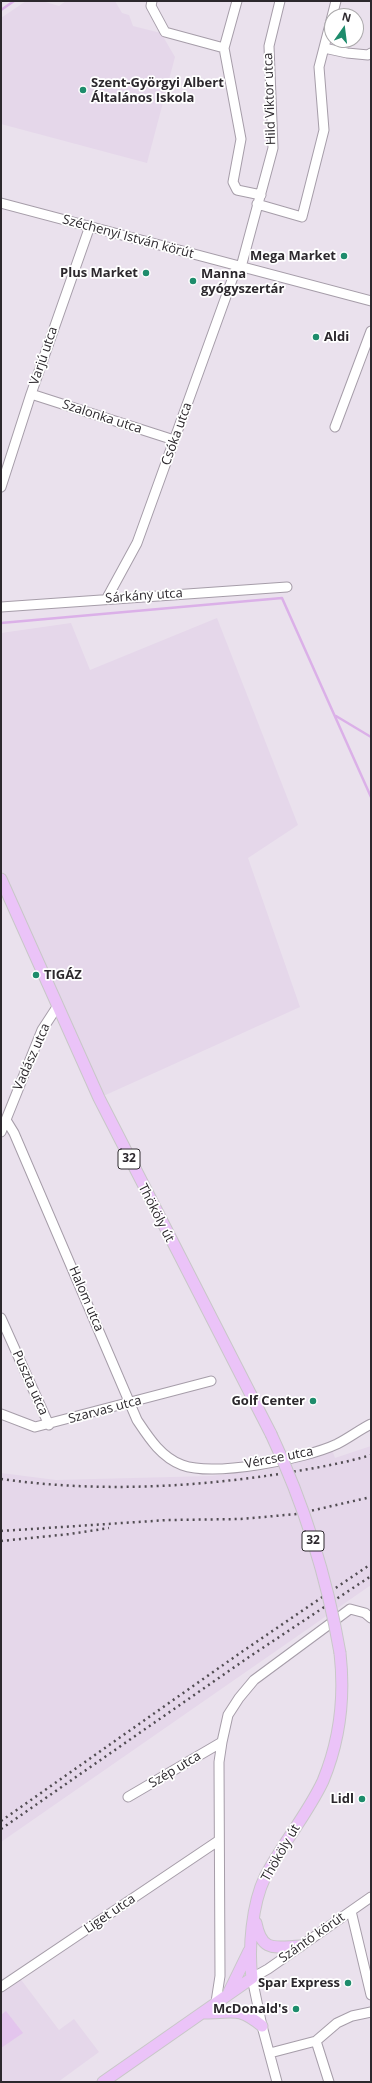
<!DOCTYPE html>
<html>
<head>
<meta charset="utf-8">
<style>
	body { margin:0 }
	#map { position:relative; width:372px; height:2083px; overflow:hidden; background:#eae1ed; font-family:"Open Sans",sans-serif }
	canvas { display:block }
	.frame { position:absolute; inset:0; border:2px solid #2c282d; pointer-events:none }
	.north { position:absolute; left:324px; top:8px; width:40px; height:40px; box-sizing:border-box; background:#fff; border:1px solid #aba9ab; border-radius:50%; rotate:14deg; font-size:11px; font-weight:700; line-height:16px; text-align:center; color:#2c282d }
	.north::after { content:''; display:block; margin:auto; width:14px; height:18px; background:#1e8c6c; clip-path:polygon(50% 0,100% 100%,50% 72%,0 100%) }
</style>
</head>
<body>
<div id="map">
<canvas width="372" height="2083"></canvas>
<div class="frame"></div>
<div class="north">N</div>
</div>
<script>
const g = document.querySelector('canvas').getContext('2d');
g.lineJoin = 'round';
function paint(path, color) { g.fillStyle = color; g.fill(path, 'evenodd'); }
function trace(path, color, width, dash) { g.strokeStyle = color; g.lineWidth = width; g.lineCap = dash ? 'butt' : 'round'; g.setLineDash(dash || []); g.stroke(path); }
function drawText(font, color, halo, rows, align = 'center') {
  g.font = font + ' "Open Sans",sans-serif'; g.lineWidth = 3.5; g.setLineDash([]); g.textBaseline = 'middle'; g.strokeStyle = halo; g.fillStyle = color; for (const [text, x, y, turn = 0] of rows) {
    g.save(); g.translate(x, y); g.rotate((+turn || 0) * Math.PI / 180); g.textAlign = isNaN(turn) ? turn : align; if (halo) g.strokeText(text, 0, 0); g.fillText(text, 0, 0); g.restore();
  }
}
paint(new Path2D(`
	M26 1H42L59 6 66 1H115L122 13 129 15 133 26 161 33 175 57 147 163 1 124V18Z
	M217 618 298 825 248 858 300 1007 99 1098 1 874V633L71 623 90 670Z
	M371 1446V1585L1 1842V1473L56 1480 211 1476 265 1470 331 1447 335 1458Z
	M19 1977 59 2030 74 2019 99 2052 58 2082H1V1989Z`), '#e5d7ea');
paint(new Path2D(`
	M6 2011 23 2033 1 2048V2015Z`), '#e3c5ed');
trace(new Path2D(`
	M1 10 14 1
	M1 623 282 598 371 797
	M336 716 371 737`), '#dbb0e8', 2.5);
const minor = new Path2D(`
	M152 1 151 6 165 32 224 48 241 139 233 182 237 190 261 195
	M224 48 237 1
	M324 48 347 53 368 55 371 53
	M1 203 371 301
	M257 204 302 217 324 130 319 67 336 1
	M241 267 273 148 269 46 280 1
	M31 394 174 440
	M335 427 371 331
	M1 487 31 394 90 226
	M107 598 137 543 237 266
	M1 607 287 587
	M6 1120 14 1133 137 1420C149 1438 161 1457 182 1465 215 1477 305 1459 337 1444 349 1438 359 1430 371 1424
	M1 1132 42 1030 57 1007
	M1 1318 49 1425
	M1 1414 35 1427 211 1381
	M128 1797 222 1742
	M351 1911 371 1995
	M1 1987 218 1841
	M216 2002 220 1976 219 1762 222 1742 228 1715 239 1698 254 1680 350 1609 365 1613 371 1618
	M316 2041 329 2082
	M270 2053 316 2041 337 2023 352 2016 371 2012
	M277 2082 262 2026 252 1978 268 1969 371 1897`);
const major = new Path2D(`
	M1 879 99 1098 271 1434
	M256 1923C262 1953 275 1947 300 1946
	M229 1992 249 1951
	M204 2013C233 2014 236 2005 262 2026
	M103 2082 252 1978C248 1949 252 1904 265 1877 282 1844 307 1815 323 1781 340 1740 345 1697 340 1653`);
trace(minor, '#a69da9', 11);
trace(major, '#c8c7c8', 13);
trace(minor, '#fff', 9);
trace(major, '#ebc3f8', 11);
trace(new Path2D(`
	M1 1479C94 1492 186 1488 279 1474 310 1469 341 1464 371 1455
	M1 1531 168 1520 241 1519 297 1514 371 1497
	M1 1541 70 1534 109 1528
	M1 1821 243 1651 371 1564
	M1 1829 249 1657 371 1576`), '#514c52', 2.5, [2, 4]);
const majorBridge = new Path2D(`
	M271 1434C304 1504 327 1577 340 1653`);
trace(majorBridge, '#c8c7c8', 13, []);
trace(majorBridge, '#ebc3f8', 11);
for (const [x, y, r, color] of [
	[83,90,4,"#1e8c6c"],
	[344,256,4,"#1e8c6c"],
	[146,273,4,"#1e8c6c"],
	[193,281,4,"#1e8c6c"],
	[316,337,4,"#1e8c6c"],
	[36,975,4,"#1e8c6c"],
	[313,1401,4,"#1e8c6c"],
	[362,1799,4,"#1e8c6c"],
	[348,1983,4,"#1e8c6c"],
	[296,2009,4,"#1e8c6c"]
]) { const dot = new Path2D(); dot.arc(x, y, r, 0, 2 * Math.PI); g.fillStyle = color; g.fill(dot); trace(dot, '#fff', 1.5); }
for (const [x, y, w] of [
	[129,1159,22],
	[313,1541,22]
]) { const box = new Path2D(); box.roundRect(x - w / 2, y - 10, w, 20, 3); g.fillStyle = '#fff'; g.fill(box); trace(box, '#2c282d', 1); }
drawText('bold 12px', '#2c282d', null, [
	["32",129,1159],
	["32",313,1541]
]);
drawText('bold 13px', '#2c282d', '#fff', [
	["Szent-Györgyi Albert",91,83,"left"],
	["Általános Iskola",91,98,"left"],
	["Mega Market",336,256],
	["Plus Market",138,273],
	["Manna",201,274,"left"],
	["gyógyszertár",201,289,"left"],
	["Aldi",324,337,"left"],
	["TIGÁZ",44,975,"left"],
	["Golf Center",305,1401],
	["Lidl",354,1799],
	["Spar Express",340,1983],
	["McDonald's",288,2009]
], 'right');
drawText('13px', '#2c282d', '#fff', [
	["Hild Viktor utca",270,99,-92],
	["Széchenyi István körút",128,237,15],
	["Varjú utca",44,356,-71],
	["Szalonka utca",102,417,18],
	["Csóka utca",177,434,-70],
	["Sárkány utca",144,596,-4],
	["Vadász utca",32,1057,-66],
	["Thököly út",156,1213,63],
	["Halom utca",86,1299,67],
	["Puszta utca",30,1383,66],
	["Szarvas utca",105,1410,-15],
	["Vércse utca",279,1458,-11],
	["Szép utca",175,1770,-31],
	["Thököly út",281,1853,-60],
	["Liget utca",110,1914,-34],
	["Szántó körút",312,1938,-35]
]);
</script>
</body>
</html>
